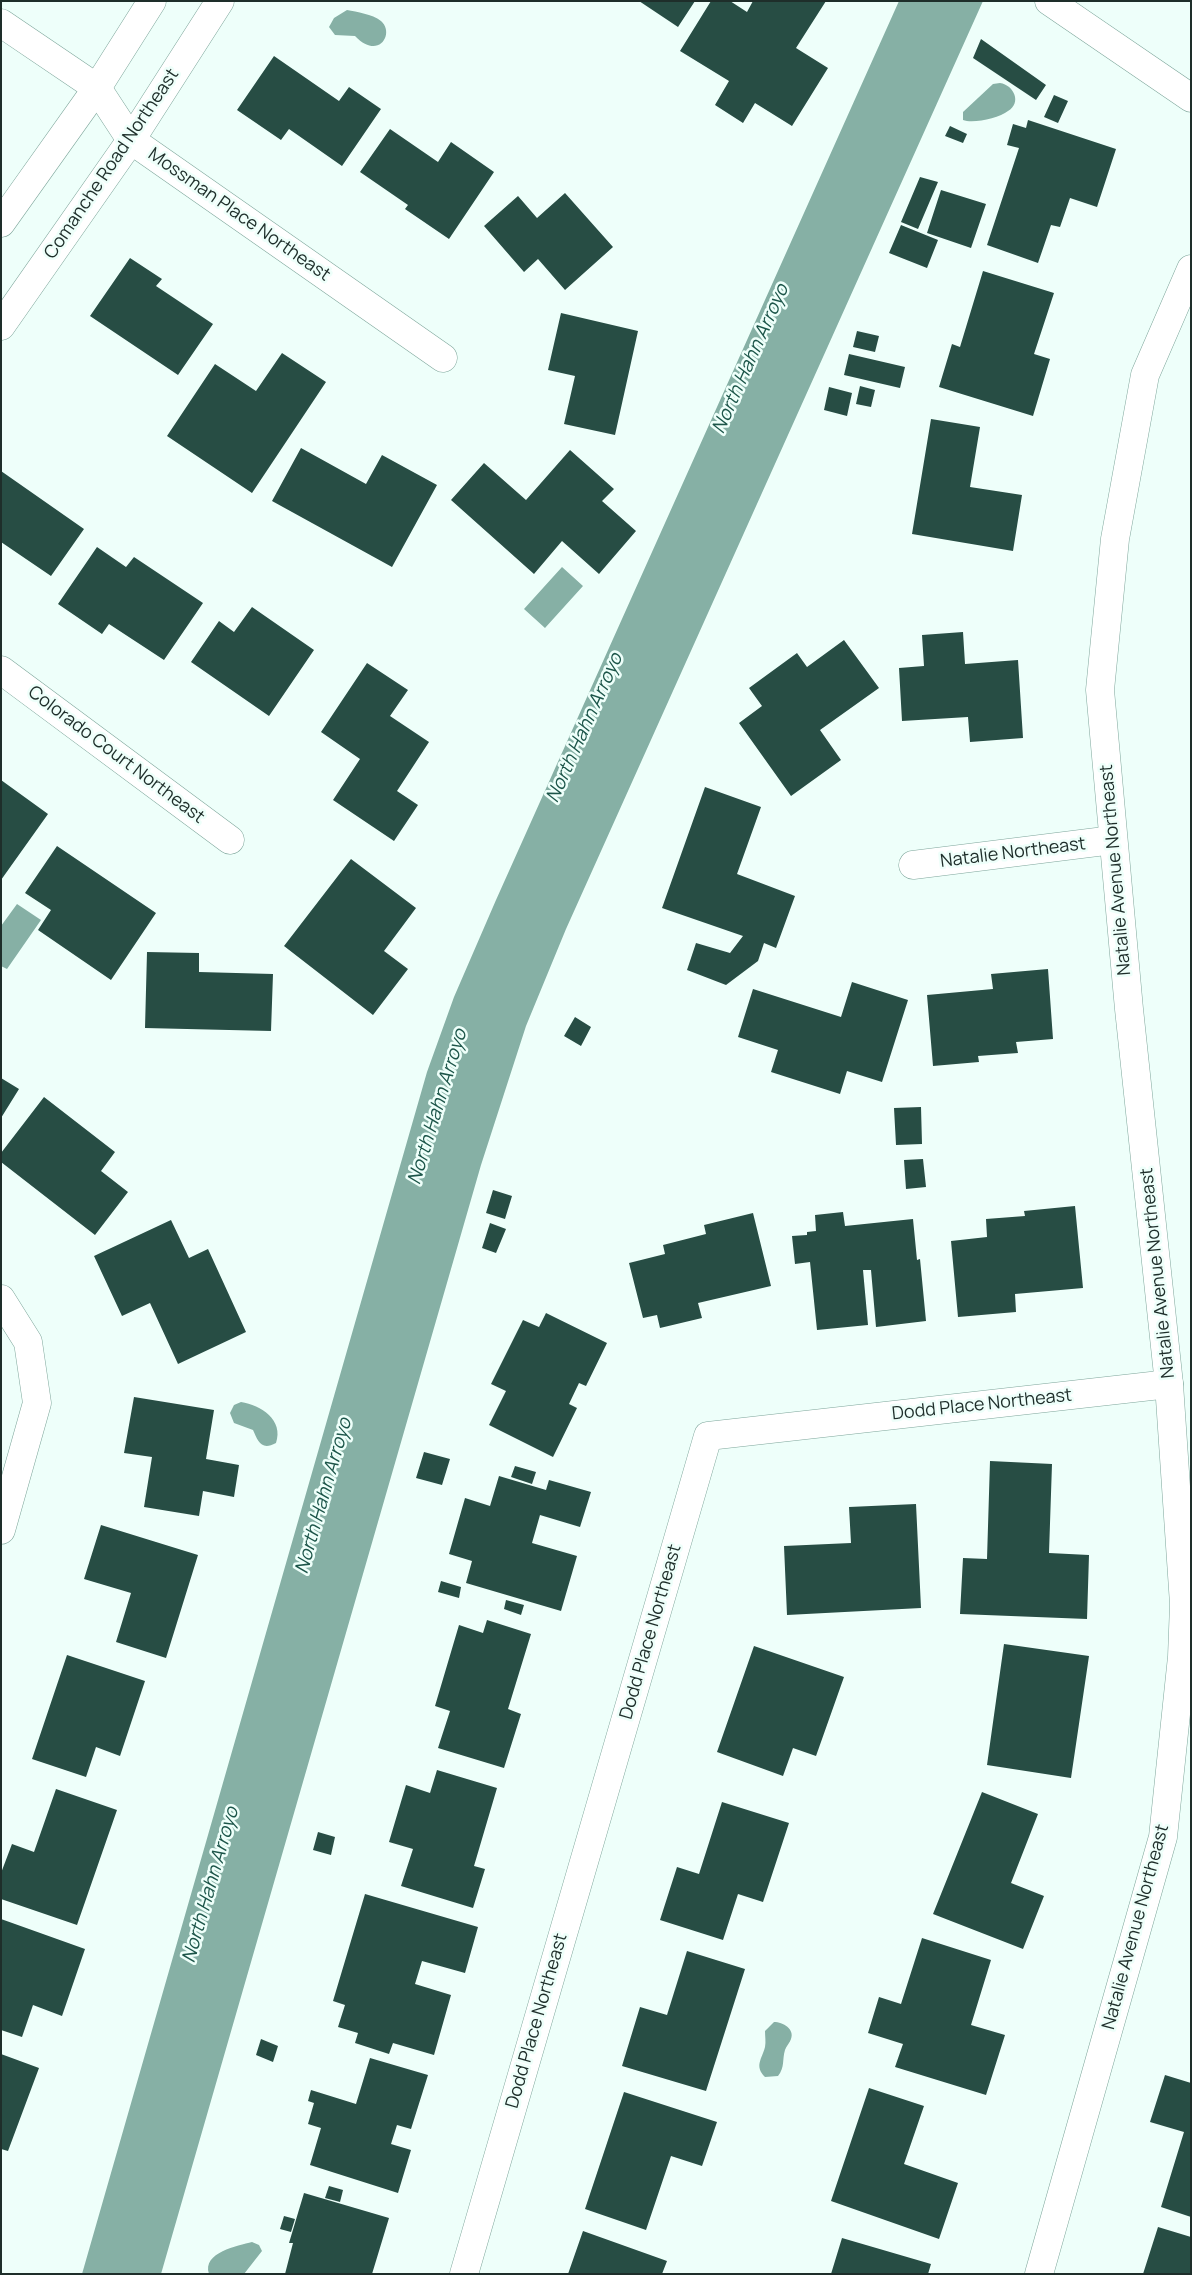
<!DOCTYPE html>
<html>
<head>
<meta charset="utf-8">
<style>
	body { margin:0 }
	#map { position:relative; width:1192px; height:2275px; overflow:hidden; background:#eefffa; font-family:Manrope,sans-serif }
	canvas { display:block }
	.frame { position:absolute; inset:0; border:2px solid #1e2e2a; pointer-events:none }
</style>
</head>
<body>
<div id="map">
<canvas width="1192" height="2275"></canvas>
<div class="frame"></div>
</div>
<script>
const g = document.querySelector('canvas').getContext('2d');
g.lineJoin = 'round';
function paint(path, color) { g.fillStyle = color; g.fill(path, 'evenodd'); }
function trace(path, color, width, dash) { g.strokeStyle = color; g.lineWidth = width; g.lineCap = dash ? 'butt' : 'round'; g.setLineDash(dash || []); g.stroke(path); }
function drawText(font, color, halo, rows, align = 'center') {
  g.font = font + ' Manrope,sans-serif'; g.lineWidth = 5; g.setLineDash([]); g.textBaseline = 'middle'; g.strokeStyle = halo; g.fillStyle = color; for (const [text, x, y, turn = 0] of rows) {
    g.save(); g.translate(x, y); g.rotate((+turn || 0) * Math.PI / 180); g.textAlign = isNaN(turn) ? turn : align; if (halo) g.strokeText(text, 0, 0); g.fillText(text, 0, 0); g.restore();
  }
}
paint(new Path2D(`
	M899 1H983L566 929 526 1026 481 1165 161 2274H82L427 1072 454 997 496 900Z
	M347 10C357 12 372 14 381 21 395 33 379 61 355 36L335 35 329 27 334 18Z
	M1000 83C1014 85 1022 103 1008 111 999 118 973 124 963 120V112L993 84Z
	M562 567 583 586 545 628 524 609Z
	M17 904 41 920 7 969 1 966V926Z
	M241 1402C261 1405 284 1420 276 1443 261 1451 258 1441 253 1430L234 1423 230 1413 234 1405Z
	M774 2022C783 2022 795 2029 791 2039 790 2043 786 2046 785 2050 782 2060 785 2067 778 2076L765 2077C754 2066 762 2059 765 2047 766 2042 765 2036 765 2031Z
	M252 2242 259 2245 262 2251 244 2274H209C202 2252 238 2246 252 2242Z`), '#86b0a5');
paint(new Path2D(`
	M639 1H695L678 27Z
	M711 1H730L747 12 753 1H826L796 48 828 68 792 126 755 103 743 123 715 105 729 81 680 51Z
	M981 39 1046 85 1036 100 973 58Z
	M274 56 339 101 349 87 381 109 342 166 289 129 281 140 237 110Z
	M1054 95 1068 101 1058 123 1044 117Z
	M1028 120 1116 149 1097 207 1070 198 1060 227 1051 225 1038 263 987 245 1019 148 1007 145 1013 124 1026 128Z
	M950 126 967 134 963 143 945 136Z
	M390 129 438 162 451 142 494 172 449 239 405 209 408 205 360 172Z
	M920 177 938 182 918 229 901 222Z
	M941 190 986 204 971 248 927 233Z
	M565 193 613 247 565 290 538 259 524 272 484 226 518 196 537 218Z
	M901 225 938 240 927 268 889 253Z
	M130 258 162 279 156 286 213 324 178 375 90 316Z
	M983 271 1054 293 1034 354 1050 359 1033 416 939 387 952 344 960 347Z
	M561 313 638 331 615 435 564 424 575 376 548 370Z
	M857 331 879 336 875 352 853 347Z
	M282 353 326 382 252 493 167 436 215 364 256 391Z
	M849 354 905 367 900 388 844 375Z
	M860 386 875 390 871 407 856 404Z
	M829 387 852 393 847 416 824 410Z
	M931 419 980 427 970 487 1022 495 1013 551 912 534Z
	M301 448 366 484 382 455 437 485 392 567 272 501Z
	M570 450 614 489 602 501 636 531 599 574 562 541 534 574 451 500 484 463 526 500Z
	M1 471 84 529 51 576 1 542Z
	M97 547 126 567 134 557 203 603 164 660 109 624 102 634 58 604Z
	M252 607 314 650 269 716 191 662 219 621 234 632Z
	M963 632 965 664 1018 660 1023 738 970 742 968 717 902 721 899 668 924 666 922 635Z
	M844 640 879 688 820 730 841 760 791 796 739 723 762 706 749 688 797 653 807 667Z
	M367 663 408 690 390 716 429 742 397 791 418 805 394 841 333 800 360 759 321 732Z
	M1 780 48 814 1 880Z
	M705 787 761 807 737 874 795 896 776 948 764 943 758 961 726 985 687 970 696 943 730 953 743 936 662 908Z
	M57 846 156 913 111 980 38 930 51 910 25 893Z
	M351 859 416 908 384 951 408 969 373 1015 284 946Z
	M147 952 199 953V972L273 974 271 1031 145 1028Z
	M1048 969 1053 1039 1016 1042 1018 1053 978 1056 979 1062 933 1066 927 995 993 989 991 974Z
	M852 982 908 1000 882 1082 847 1071 840 1094 771 1072 778 1050 738 1037 753 989 841 1017Z
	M575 1017 591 1027 581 1046 564 1036Z
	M1 1078 19 1089 1 1118Z
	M44 1097 115 1152 101 1171 128 1192 95 1235 1 1162V1153Z
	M921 1107 922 1144 896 1145 894 1108Z
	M923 1159 926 1187 906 1189 904 1160Z
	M493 1190 512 1196 505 1219 486 1213Z
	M1075 1206 1083 1288 1015 1294 1016 1312 958 1317 951 1241 987 1237 986 1219 1025 1216 1024 1211Z
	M843 1212 845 1226 913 1219 917 1260 920 1259 926 1321 876 1327 871 1270H863L868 1325 817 1330 810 1262 795 1264 792 1236 807 1235V1232L816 1231 815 1215Z
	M753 1213 771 1286 698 1303 702 1318 660 1328 657 1315 643 1318 629 1263 665 1254 663 1245 706 1234 704 1225Z
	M171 1220 189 1258 208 1249 246 1332 178 1364 150 1303 122 1316 94 1256Z
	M490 1223 506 1229 496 1253 482 1248Z
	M546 1313 607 1343 586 1386 579 1383 569 1404 577 1408 553 1457 489 1425 506 1391 491 1384 523 1320 539 1327Z
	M134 1397 214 1410 206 1459 239 1465 234 1497 203 1491 199 1516 144 1507 152 1457 124 1453Z
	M424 1452 450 1459 442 1485 416 1478Z
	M990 1461 1052 1464 1049 1553 1089 1555 1087 1619 960 1614 963 1558 987 1559Z
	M515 1466 536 1472 532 1484 511 1477Z
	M499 1476 546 1490 549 1480 591 1492 580 1527 540 1515 532 1543 577 1556 561 1611 466 1583 472 1561 449 1554 465 1498 490 1506Z
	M916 1504 921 1608 787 1615 784 1546 851 1543 849 1507Z
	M101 1525 198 1555 166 1658 116 1642 131 1593 84 1579Z
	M441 1581 461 1587 459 1598 438 1592Z
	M506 1600 524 1605 521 1615 504 1609Z
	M487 1620 531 1634 508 1709 521 1714 504 1768 438 1748 450 1711 435 1706 459 1625 483 1633Z
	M1004 1644 1089 1656 1071 1778 987 1765Z
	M754 1646 844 1677 816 1756 793 1748 783 1776 717 1752Z
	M67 1655 145 1681 120 1756 96 1747 86 1777 32 1759Z
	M437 1770 497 1788 474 1866 485 1869 473 1908 401 1886 413 1849 389 1842 406 1785 430 1793Z
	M56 1789 117 1810 77 1925 1 1899V1873L12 1844 34 1852Z
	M982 1792 1038 1814 1011 1883 1044 1896 1023 1949 933 1914Z
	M722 1802 789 1823 763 1902 738 1894 723 1940 660 1920 677 1867 699 1874Z
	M318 1832 335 1837 331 1855 313 1850Z
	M365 1894 478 1927 465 1973 422 1961 415 1984 451 1995 434 2055 393 2043 389 2054 355 2043 358 2033 338 2027 345 2005 333 2001Z
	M1 1919 85 1949 62 2016 33 2005 22 2037 1 2030Z
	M922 1938 991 1960 971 2025 1005 2035 986 2095 895 2067 903 2044 868 2033 879 1997 901 2004Z
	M687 1951 745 1969 706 2091 622 2066 640 2007 667 2015Z
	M261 2039 278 2046 273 2062 256 2055Z
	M1 2054 39 2068 8 2151 1 2149Z
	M370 2058 428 2075 411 2129 397 2125 391 2144 411 2150 398 2193 310 2165 321 2128 308 2124 314 2103 308 2101 311 2090 356 2104Z
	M1165 2075 1191 2083V2217L1161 2207 1184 2132 1150 2122Z
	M869 2088 924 2106 904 2164 958 2183 939 2239 831 2201Z
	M624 2092 717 2122 702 2166 671 2156 646 2230 585 2209Z
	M329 2186 343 2190 340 2202 325 2198Z
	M304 2193 389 2218 372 2274H285L293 2243H289Z
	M284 2216 295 2219 291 2232 280 2229Z
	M1158 2227 1191 2237V2274H1143Z
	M583 2231 667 2261 662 2274H568Z
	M842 2238 931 2264 928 2274H831Z`), '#274d44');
const street = new Path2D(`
	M1 23 97 88 131 140 443 358
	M1 670 230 840
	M913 865 1113 840
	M1 1299 28 1342 37 1403 1 1530
	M464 2274 708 1436 1169 1384`);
const secondary = new Path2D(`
	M1049 1 1191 98
	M1 223 97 88 152 1
	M1 326 131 140 220 1
	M1039 2274 1163 1837 1182 1657 1184 1604 1169 1384 1129 1009 1100 690 1115 539 1145 375 1191 269`);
trace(street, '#7ea69b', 29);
trace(secondary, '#7ea69b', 29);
trace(street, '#fff', 28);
trace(secondary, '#fff', 28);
drawText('18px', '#1e2e2a', '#eefffa', [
	["Comanche Road Northeast",112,164,-56],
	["Mossman Place Northeast",239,215,35],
	["Colorado Court Northeast",116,755,37],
	["Natalie Northeast",1013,853,-7],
	["Natalie Avenue Northeast",1116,870,-95],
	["Natalie Avenue Northeast",1158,1273,-96],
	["Dodd Place Northeast",982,1405,-6],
	["Dodd Place Northeast",651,1632,-74],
	["Natalie Avenue Northeast",1136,1927,-75],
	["Dodd Place Northeast",537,2021,-74]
]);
drawText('italic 19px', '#1c5549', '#eefffa', [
	["North Hahn Arroyo",751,359,-66],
	["North Hahn Arroyo",585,728,-66],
	["North Hahn Arroyo",438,1107,-73],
	["North Hahn Arroyo",324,1496,-74],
	["North Hahn Arroyo",211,1885,-74]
]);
</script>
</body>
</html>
